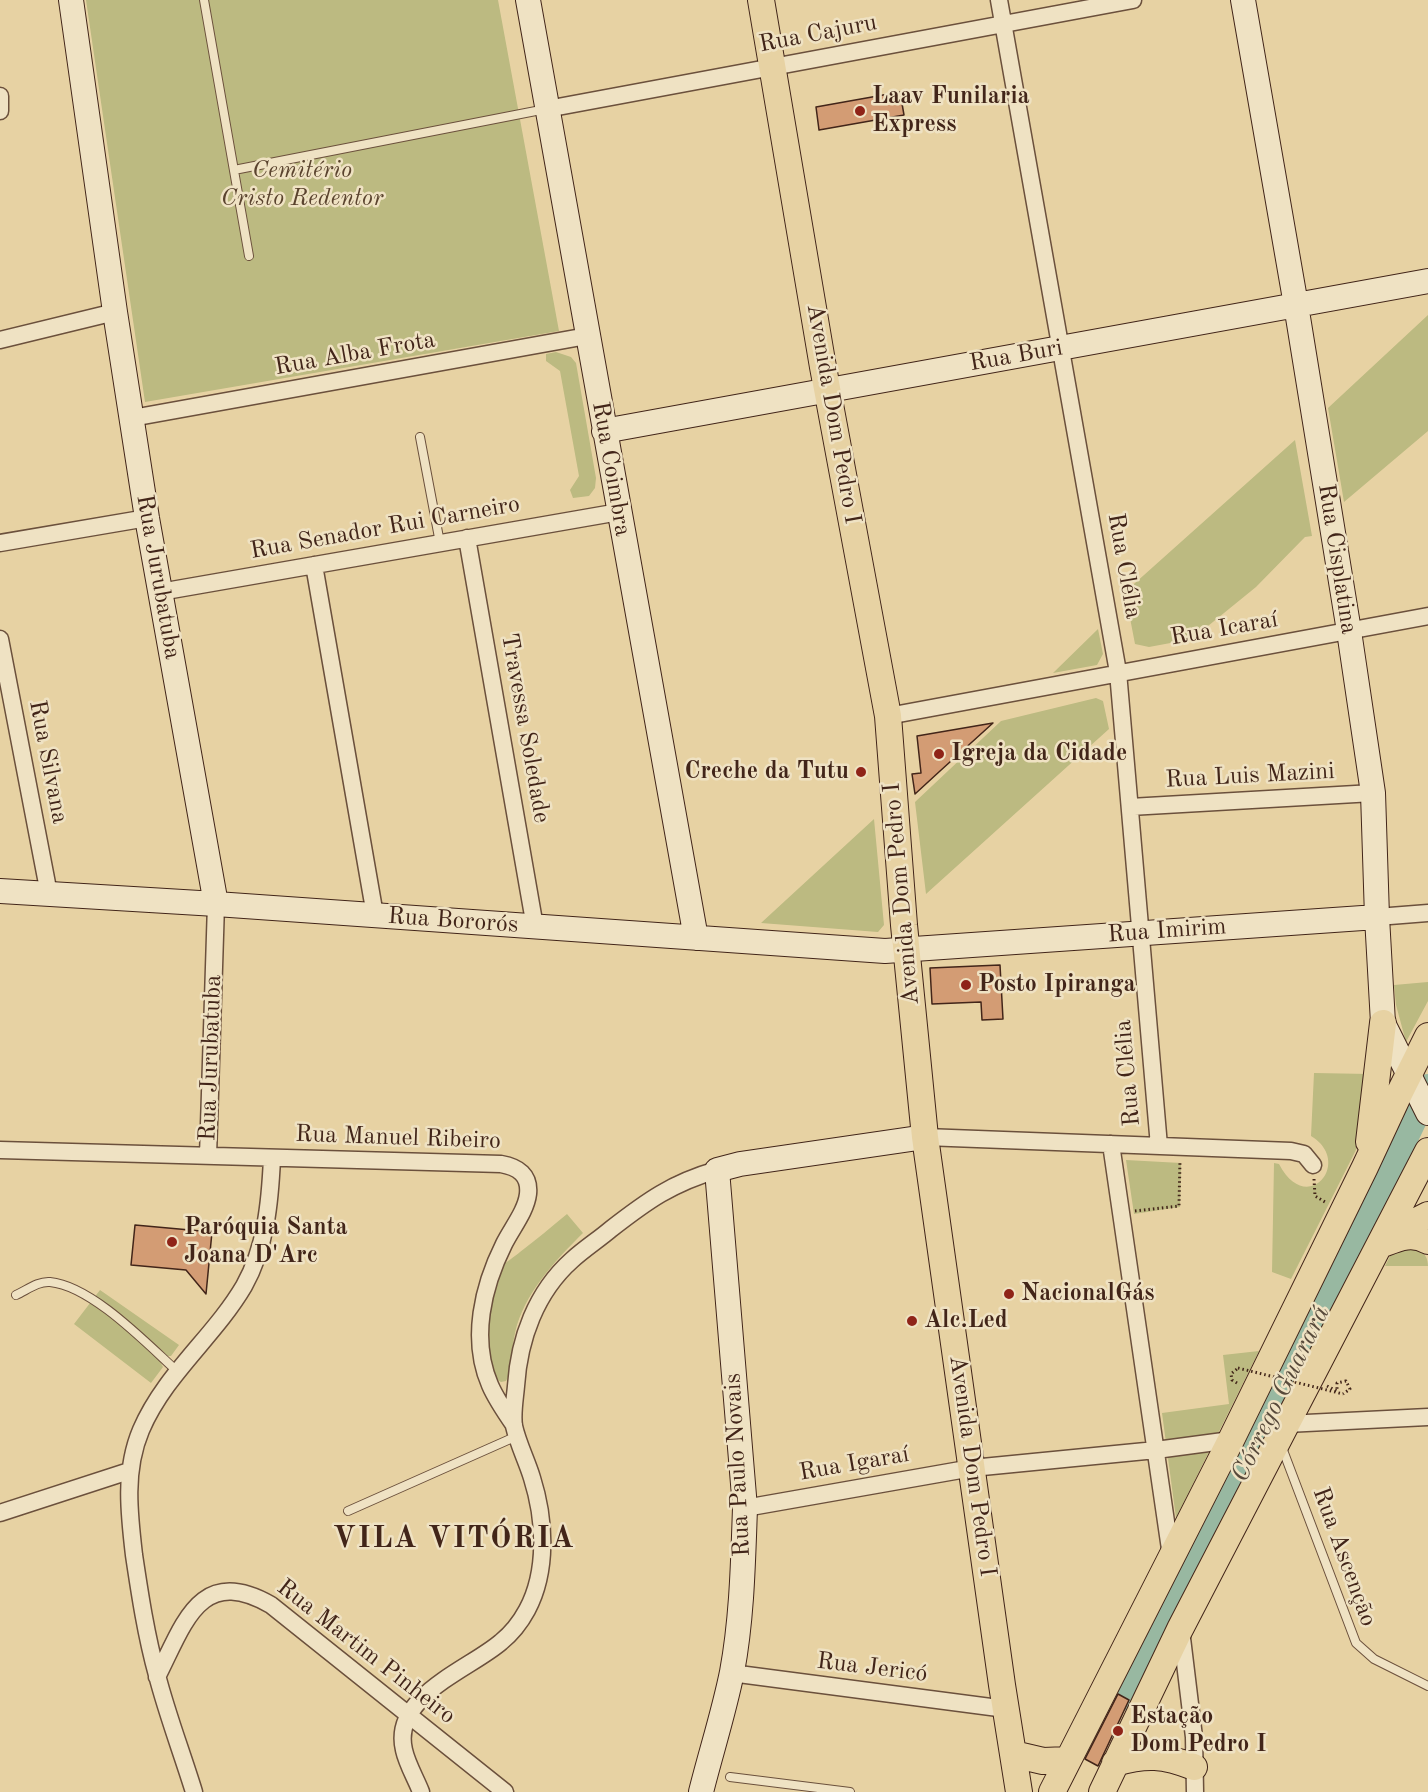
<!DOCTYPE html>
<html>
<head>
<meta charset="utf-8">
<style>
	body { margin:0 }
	canvas { display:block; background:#e7d2a3 }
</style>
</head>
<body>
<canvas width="1428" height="1792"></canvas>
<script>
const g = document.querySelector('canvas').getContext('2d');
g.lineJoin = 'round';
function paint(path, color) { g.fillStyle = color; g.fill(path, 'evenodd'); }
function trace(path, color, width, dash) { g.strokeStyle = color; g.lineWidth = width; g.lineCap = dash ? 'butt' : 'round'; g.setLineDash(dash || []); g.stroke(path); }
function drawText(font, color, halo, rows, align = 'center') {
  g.font = font + ' "Old Standard TT",serif'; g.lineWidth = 5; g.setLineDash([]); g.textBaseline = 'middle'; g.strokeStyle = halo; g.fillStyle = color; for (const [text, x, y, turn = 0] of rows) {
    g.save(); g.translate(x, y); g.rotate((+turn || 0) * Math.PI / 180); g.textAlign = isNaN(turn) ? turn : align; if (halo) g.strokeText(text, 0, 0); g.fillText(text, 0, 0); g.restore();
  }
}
paint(new Path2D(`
	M86 0H498L559 331 145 402Z
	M1428 315V431L1344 502 1328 408Z
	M556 352 571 357 576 363 596 478 595 488 589 496 573 498 570 490 579 476 560 371 546 361V354Z
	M1295 440 1312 536 1305 537 1256 587 1192 639 1149 647 1135 644 1125 592Z
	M1098 629 1103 654 1097 665 1053 673Z
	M1096 698 1103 701 1109 729 926 894 915 802 1001 721Z
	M874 819 884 925 878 932 761 923Z
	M1428 982V1001L1406 1042 1396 1005 1394 985Z
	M1314 1073 1370 1074 1361 1136 1356 1150 1291 1279 1272 1272 1274 1163 1279 1164C1307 1218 1354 1162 1311 1136Z
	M1126 1160 1181 1163 1180 1207 1134 1214Z
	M567 1214 583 1233C556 1260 529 1288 517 1325 512 1342 512 1360 508 1377L506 1381 501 1382C479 1370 491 1285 502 1267 506 1261 515 1257 520 1252 536 1240 551 1227 567 1214Z
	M1405 1248C1417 1249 1428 1251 1428 1266H1385L1390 1256Z
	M100 1290 179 1345 171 1356H165L160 1361 163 1367 151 1383 74 1324Z
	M1259 1351 1176 1518 1162 1413 1229 1404 1223 1355Z`), '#bcba81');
trace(new Path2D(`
	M1130 1697 1243 1474 1428 1088`), '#98b8a1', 28);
const building = new Path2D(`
	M900 92 904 115 819 130 816 107Z
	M993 723 940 771 915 794 912 774 921 773 917 736Z
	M1000 965 1003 1019 982 1020 981 1002 932 1004 930 968Z
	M135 1225 212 1232 206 1294 186 1270 131 1265Z
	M1118 1694 1129 1700 1098 1766 1085 1759Z`);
paint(building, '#d39c74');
trace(building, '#422519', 1.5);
const lane = new Path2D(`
	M204 0 249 256
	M234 170 546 109
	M420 437 440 543
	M16 1295C27 1290 38 1281 50 1282 92 1286 147 1344 178 1372
	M1281 1445 1356 1643 1374 1659 1428 1686
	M348 1511 517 1436
	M730 1777 850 1792`);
const street = new Path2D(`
	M999 0 1118 672 1159 1146
	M0 96V111
	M547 109 1133 0
	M0 340 115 312
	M132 418 587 336
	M467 538 535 927
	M0 543 147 518
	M314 565 375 915
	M160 592 619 512
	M0 639 49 894
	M888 716 1428 616
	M1130 807 1373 793
	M1377 917 1428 913
	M925 1137 1291 1151 1304 1154 1313 1165
	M1111 1144 1171 1556
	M0 1150 501 1164C518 1167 530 1175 528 1194 526 1211 512 1228 504 1244 483 1286 470 1339 490 1385 496 1399 505 1412 514 1425
	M208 1156 216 904
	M1286 1424 1428 1417
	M745 1508 972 1468 1156 1450 1231 1440
	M0 1513 129 1471
	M1181 1630 1194 1737 1195 1792
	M731 1673 1006 1709
	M157 1677C184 1624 200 1564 271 1605L505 1792
	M194 1792C182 1753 167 1714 157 1675 146 1635 140 1595 134 1555 129 1513 124 1470 141 1430 165 1374 214 1337 244 1286 266 1247 270 1202 272 1158
	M421 1792C416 1779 407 1764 404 1750 391 1696 470 1669 501 1642 512 1633 520 1623 527 1610 548 1571 545 1519 532 1478 527 1461 518 1444 514 1426 512 1414 515 1398 516 1386 519 1339 536 1292 572 1260 584 1249 598 1240 611 1229 647 1201 672 1183 717 1170`);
const secondary = new Path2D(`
	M71 0 115 312 147 518 216 904
	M528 0 696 938
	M1243 0 1296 305 1349 631 1373 793 1377 917 1383 1023 1428 1113
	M604 431 1428 281
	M0 891 216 904 885 951 1377 917
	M701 1792C711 1752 724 1712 732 1672 742 1618 743 1563 745 1508L717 1170 740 1164 925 1137`);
const primary = new Path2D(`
	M761 0 823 367 888 716 904 925 925 1137 1002 1685 1019 1792
	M1369 1142 1383 1023
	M1391 1234 1428 1215
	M1380 1245C1396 1239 1411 1231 1428 1241
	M1013 1754 1043 1761 1068 1760
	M1115 1763C1147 1754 1163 1755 1194 1767
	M1052 1792 1231 1440 1365 1167 1399 1094 1428 1036
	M1102 1792 1180 1629 1428 1151`);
trace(lane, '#6b503c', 10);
trace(street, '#6b503c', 19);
trace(secondary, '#422519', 26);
trace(primary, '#422519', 28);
trace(new Path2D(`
	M1314 1179 1315 1196 1325 1202
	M1135 1211 1179 1206 1180 1161
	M1237 1383 1232 1380 1231 1374 1238 1368
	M1327 1386 1337 1391V1383L1346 1381 1350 1389 1343 1394`), '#422519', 3, [1.5, 3]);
trace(lane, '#efe2c3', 8);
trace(street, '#efe2c3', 16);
trace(secondary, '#efe2c3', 24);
trace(primary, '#e7d2a3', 26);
trace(new Path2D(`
	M1238 1368 1343 1394`), '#422519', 3, [1.5, 3]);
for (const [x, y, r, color] of [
	[860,111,6,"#8f2418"],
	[939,754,6,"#8f2418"],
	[861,772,6,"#8f2418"],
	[966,985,6,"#8f2418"],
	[172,1242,6,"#8f2418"],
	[1009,1294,6,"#8f2418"],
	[912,1321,6,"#8f2418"],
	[1118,1731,6,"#8f2418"]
]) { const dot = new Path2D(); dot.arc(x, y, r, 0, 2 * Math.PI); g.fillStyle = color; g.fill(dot); trace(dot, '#efe2c3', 2); }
drawText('24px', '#422519', '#efe2c3', [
	["Rua Cajuru",818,34,-11],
	["Rua Alba Frota",355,354,-10],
	["Rua Buri",1016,356,-10],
	["Avenida Dom Pedro I",833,414,80],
	["Rua Coimbra",611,469,80],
	["Rua Senador Rui Carneiro",385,528,-10],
	["Rua Cisplatina",1337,559,81],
	["Rua Clélia",1124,566,80],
	["Rua Jurubatuba",158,577,80],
	["Rua Icaraí",1224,629,-10],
	["Travessa Soledade",525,728,80],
	["Rua Silvana",48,762,79],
	["Rua Luis Mazini",1250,776,-3],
	["Avenida Dom Pedro I",902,894,-95],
	["Rua Bororós",453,921,4],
	["Rua Imirim",1167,931,-4],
	["Rua Jurubatuba",211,1058,-88],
	["Rua Clélia",1128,1073,-95],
	["Rua Manuel Ribeiro",398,1138,2],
	["Rua Igaraí",854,1464,-10],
	["Rua Paulo Novais",738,1465,-93],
	["Avenida Dom Pedro I",972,1466,82],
	["Rua Ascenção",1344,1557,70],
	["Rua Martim Pinheiro",366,1652,38],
	["Rua Jericó",872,1668,7]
]);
drawText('bold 24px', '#422519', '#efe2c3', [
	["Laav Funilaria",872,97],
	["Express",872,125],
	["Igreja da Cidade",951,754],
	["Creche da Tutu",849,772,"right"],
	["Posto Ipiranga",978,985],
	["Paróquia Santa",184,1228],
	["Joana D'Arc",184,1256],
	["NacionalGás",1021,1294],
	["Alc.Led",924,1321],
	["Estação",1130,1717],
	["Dom Pedro I",1130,1745]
], 'left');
drawText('italic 24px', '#5a432e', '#efe2c3', [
	["Cemitério",302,171],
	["Cristo Redentor",302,199]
]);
drawText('italic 26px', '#584a3b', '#efe2c3', [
	["Córrego Guarará",1281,1394,-64]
]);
g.letterSpacing = '1.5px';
drawText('bold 30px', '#422519', '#efe2c3', [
	["VILA VITÓRIA",454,1539]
]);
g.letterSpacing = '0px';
</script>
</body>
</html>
